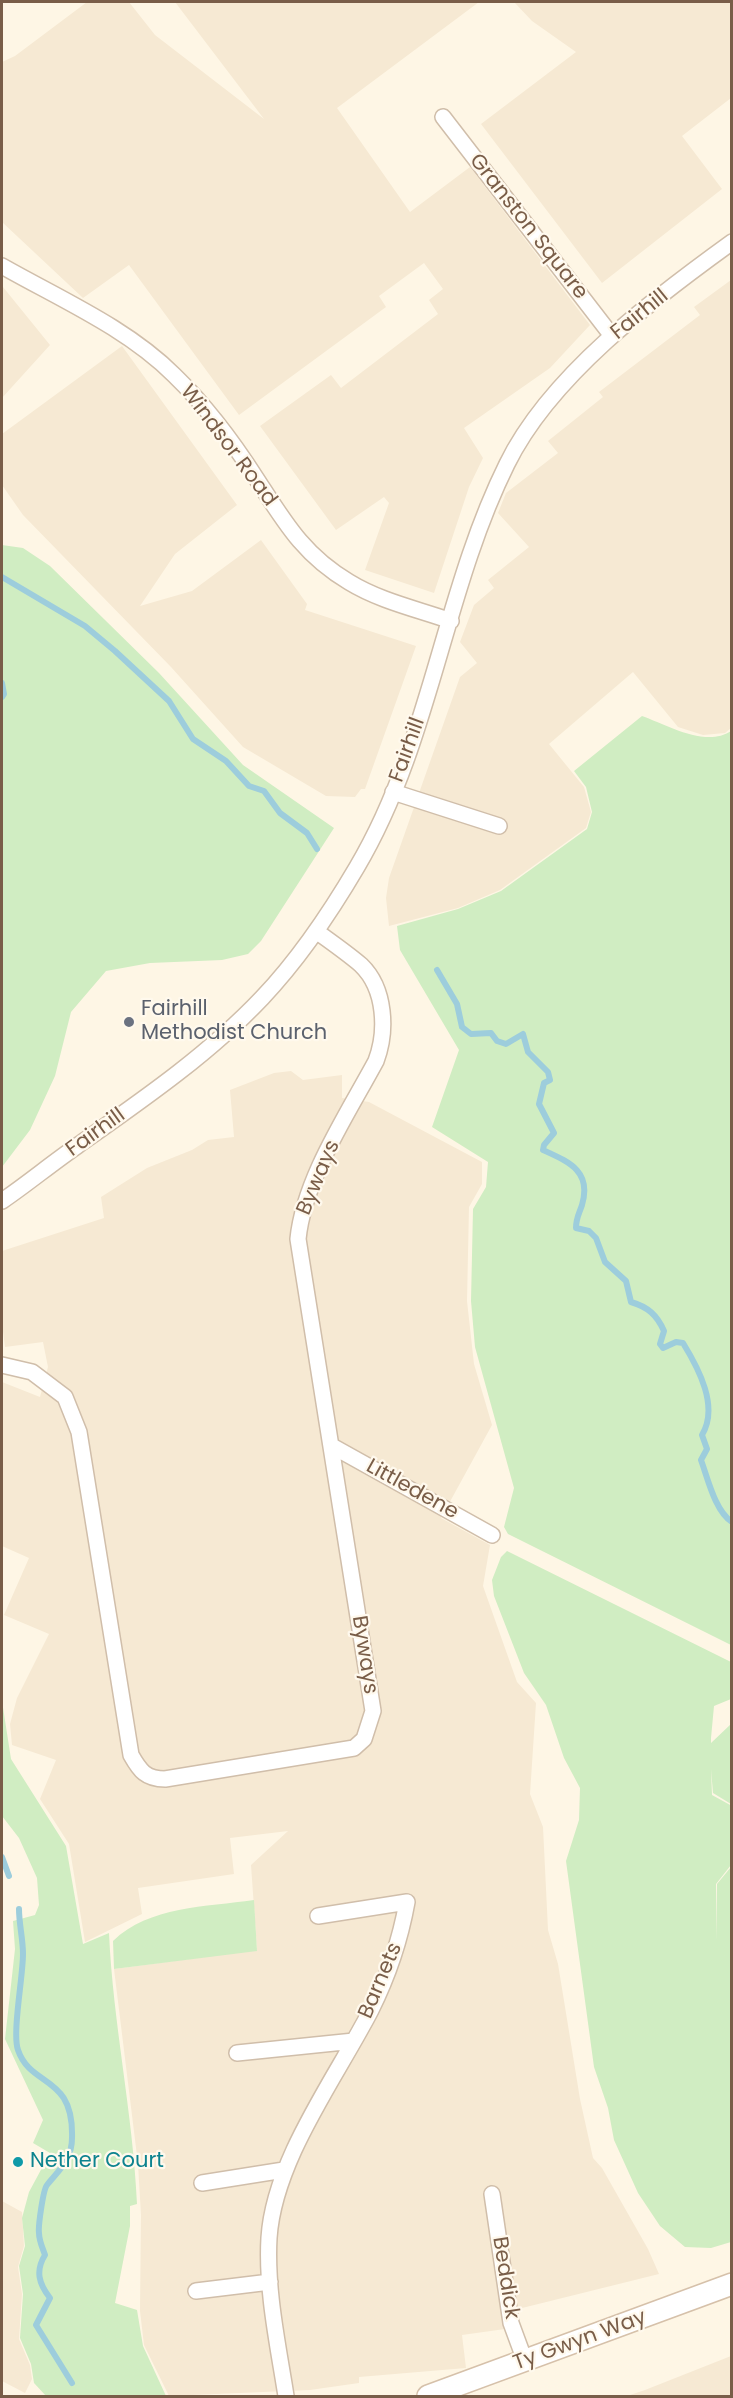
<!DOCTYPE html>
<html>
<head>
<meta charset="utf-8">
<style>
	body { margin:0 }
	#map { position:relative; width:733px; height:2398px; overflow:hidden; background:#fef6e5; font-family:Poppins,sans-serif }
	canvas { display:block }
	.frame { position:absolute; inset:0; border:3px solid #795d48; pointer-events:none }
</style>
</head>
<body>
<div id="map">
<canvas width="733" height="2398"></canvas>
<div class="frame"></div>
</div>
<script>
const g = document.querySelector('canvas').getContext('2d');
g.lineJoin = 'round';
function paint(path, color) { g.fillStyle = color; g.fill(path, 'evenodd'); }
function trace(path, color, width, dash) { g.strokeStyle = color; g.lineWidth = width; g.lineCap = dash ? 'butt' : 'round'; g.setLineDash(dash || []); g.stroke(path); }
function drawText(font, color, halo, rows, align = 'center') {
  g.font = font + ' Poppins,sans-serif'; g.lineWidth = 4.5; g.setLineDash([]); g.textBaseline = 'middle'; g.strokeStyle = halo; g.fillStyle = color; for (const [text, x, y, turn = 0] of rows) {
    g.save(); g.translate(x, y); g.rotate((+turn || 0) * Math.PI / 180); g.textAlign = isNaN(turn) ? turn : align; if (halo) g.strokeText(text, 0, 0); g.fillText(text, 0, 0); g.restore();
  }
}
paint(new Path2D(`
	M87 2H129L155 35 264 119 175 2H479L337 108 410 212 470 167 590 325 550 368 464 428 483 458 469 487 434 593 365 570 389 503 384 497 336 530 260 426 331 375 341 388 438 314 429 300 443 289 424 263 379 296 386 307 239 415 129 265 83 298 2 222V62L15 56Z
	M514 2H731V98L682 136 722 189 602 283 481 124 576 52 532 21Z
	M731 280V728L725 733 703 735 678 727 633 672 549 744 584 787 591 812 586 828 500 890 458 908 389 926 386 898 389 878 460 677 477 663 460 642 474 605 494 588 488 580 529 547 498 513 506 493 558 453 548 441 603 397 599 392 700 315 694 307Z
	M3 287 50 345 2 398V289Z
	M122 346 237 505 175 554 140 606 192 591 261 540 307 604 305 610 416 646 365 789H361L355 797 326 796 243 747 171 667 23 515 2 485V434Z
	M291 1071 303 1080 342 1075V1098L369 1102 482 1162V1184L469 1207 467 1301 474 1364 492 1425 441 1518 490 1545 483 1586 517 1682 536 1703 530 1794 543 1827 548 1930 558 1964 580 2099 593 2158 602 2168 648 2249 659 2274 502 2313 505 2329 462 2335 466 2368 359 2377V2383L310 2390 169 2396 144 2345 140 2311 141 2215 138 2164 114 1969 257 1950 251 1865 288 1831 230 1838 234 1874 138 1888 142 1914 85 1942 69 1844 40 1799 56 1760 12 1745 10 1724 17 1698 49 1634 4 1615 29 1558 2 1546V1382L40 1397 48 1367 43 1342 5 1347 2 1324V1251L104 1218 101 1197 147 1168 192 1150 208 1140 234 1137 230 1090 274 1073Z
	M2 2201 22 2212 24 2246 18 2267 22 2294 19 2339 30 2365 32 2379 25 2393 2 2381Z
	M731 2356V2396H627L645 2390Z`), '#f6e9d3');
paint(new Path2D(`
	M2 545 23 548 50 566 159 673 243 765 334 828 261 941 248 954 222 960 150 963 106 971 71 1012 55 1076 30 1130 2 1167Z
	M642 716C667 725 706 748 731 731V1645L508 1534 504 1527 514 1488 475 1347 471 1301 473 1209 486 1187 488 1162 432 1127 459 1050 400 950 397 926 458 909 501 891 587 829 592 812 586 787 574 771Z
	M507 1551 731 1662V1699L714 1706 711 1738V1743L731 1724V1804L713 1793 711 1769 712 1795 732 1806 731 1865 716 1884 717 1941V1884L731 1867V1963L717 1948 732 1964 731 2242 711 2248 685 2247 660 2226 638 2193 614 2140 608 2108 594 2067 566 1861 579 1820 580 1788 564 1758 546 1705 524 1673 494 1596 492 1580 501 1557Z
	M2 1701 11 1759 66 1846 83 1944 109 1933C113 2024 133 2113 137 2204L130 2206V2226L115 2303 137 2310 143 2346 166 2396H46L34 2383 31 2364 20 2338 23 2294 19 2266 25 2246 22 2218 29 2192 50 2153 33 2143 43 2120 5 2039 15 1949 13 1921 35 1915 39 1905 37 1878 19 1838 2 1816Z
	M254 1900 257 1951 114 1969 113 1941C149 1906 206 1907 254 1900Z`), '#d0edc2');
trace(new Path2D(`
	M2 577 85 626 115 651 169 701 193 739 226 761 249 786 264 791 280 813 307 833 317 849
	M2 683 4 694 2 697
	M437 970 457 1004 462 1027 471 1034 491 1033 497 1041 506 1044 523 1034 528 1052 548 1072 550 1080 544 1083 539 1104 554 1133 544 1145 543 1150C569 1162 592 1171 582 1205 579 1214 576 1218 576 1228L589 1231 596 1238 605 1262 626 1281 631 1302C648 1307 657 1315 664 1331L660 1344 663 1348 676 1342 683 1343C699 1369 719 1407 702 1435L707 1449 701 1460C708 1479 715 1511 732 1522
	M2 1857 9 1876
	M19 1909C19 1924 23 1939 23 1954 23 1977 12 2033 18 2050 31 2088 74 2074 72 2138 72 2160 59 2170 47 2185 43 2190 38 2227 39 2233 39 2241 43 2249 45 2255 35 2271 39 2284 50 2298L36 2325 72 2383`), '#9dcddc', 6);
const street = new Path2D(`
	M443 117 612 336
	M2 266C60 299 127 328 174 375 205 405 233 442 256 478 284 521 303 555 349 582 380 601 417 609 451 621
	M393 792 499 826
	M2 1201C27 1184 51 1164 77 1146 141 1101 208 1055 262 998 299 959 330 913 357 867 431 742 443 593 507 464 550 376 653 299 732 242
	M2 1365 32 1372 65 1397 79 1432 131 1755C140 1771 146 1779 165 1779L354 1748 364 1739 373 1711 298 1239C304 1179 347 1115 376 1061 387 1032 386 989 361 965 347 953 331 942 316 931
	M332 1446 492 1535
	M237 2053 354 2041
	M202 2183 284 2170
	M492 2194 511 2323 525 2361
	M196 2291 270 2282
	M286 2396C278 2345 266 2290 269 2238 274 2160 336 2078 371 2010 389 1974 400 1941 407 1902L318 1916`);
const secondary = new Path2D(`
	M428 2396 732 2284`);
trace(street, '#d0beaa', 18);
trace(secondary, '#d6c1aa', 24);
trace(street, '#fff', 15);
trace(secondary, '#fff', 21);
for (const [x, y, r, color] of [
	[129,1022,6,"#6b7280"],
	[18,2162,6,"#0f9aa8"]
]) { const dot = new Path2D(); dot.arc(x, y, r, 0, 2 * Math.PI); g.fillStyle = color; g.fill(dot); trace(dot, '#fff9ed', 2); }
drawText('21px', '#795d48', '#fff9ed', [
	["Granston Square",528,227,52],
	["Fairhill",640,315,-39],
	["Windsor Road",228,446,53],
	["Fairhill",408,750,-70],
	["Fairhill",96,1133,-36],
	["Byways",319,1178,-67],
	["Littledene",412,1490,29],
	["Byways",364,1655,81],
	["Barnets",381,1981,-67],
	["Beddick",505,2278,81],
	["Ty Gwyn Way",580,2341,-20]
]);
drawText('21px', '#5b616d', '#fff9ed', [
	["Fairhill",141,1010],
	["Methodist Church",141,1034]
], 'left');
drawText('21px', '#0d838f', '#fff9ed', [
	["Nether Court",30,2162]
], 'left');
</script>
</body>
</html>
